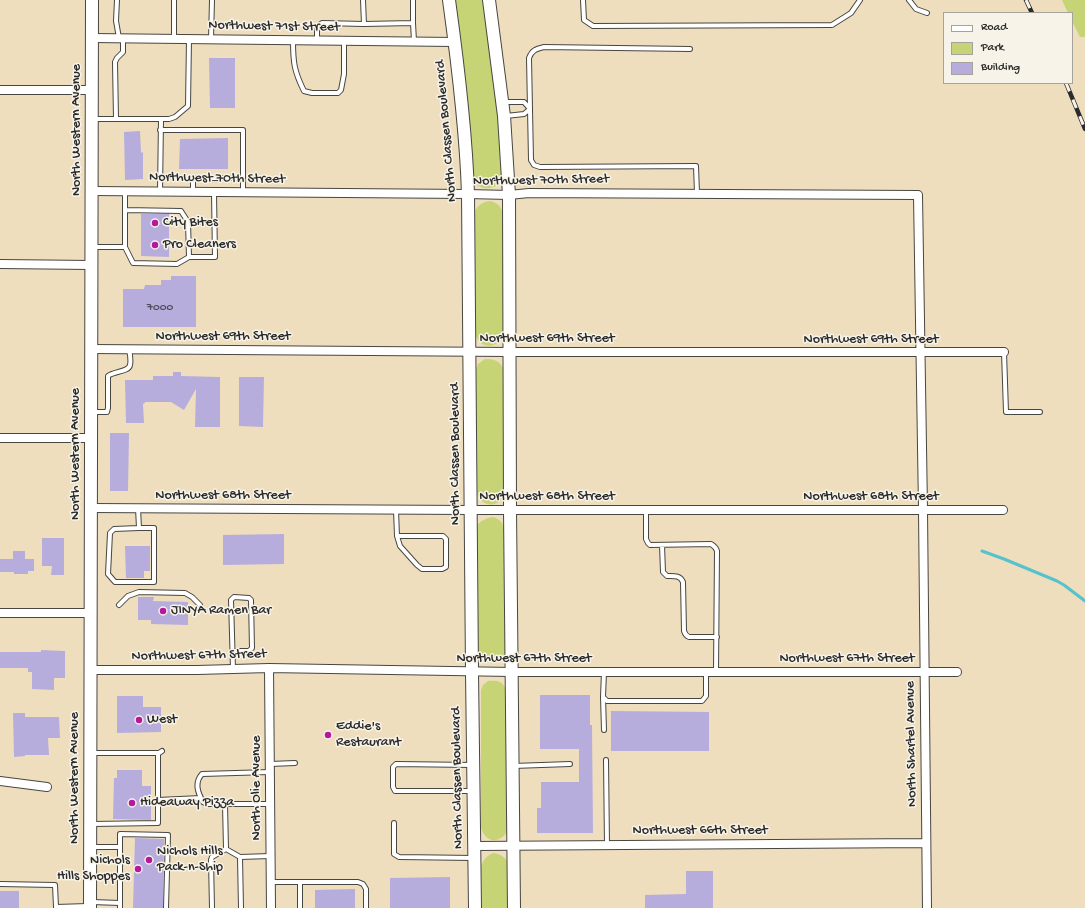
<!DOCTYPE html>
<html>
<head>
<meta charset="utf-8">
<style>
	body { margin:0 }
	#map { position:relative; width:1085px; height:908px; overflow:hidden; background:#eedebe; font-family:"Gochi Hand",sans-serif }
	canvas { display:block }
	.legend { position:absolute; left:943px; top:12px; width:130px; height:72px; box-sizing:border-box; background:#f7f3e8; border:1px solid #a5a39c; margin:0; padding:5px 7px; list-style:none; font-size:12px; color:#2b2b2b }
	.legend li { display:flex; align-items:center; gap:8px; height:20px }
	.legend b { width:20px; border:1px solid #a5a39c }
</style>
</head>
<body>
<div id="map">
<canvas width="1085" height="908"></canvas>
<ul class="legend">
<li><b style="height:5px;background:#fff"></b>Road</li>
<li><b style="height:11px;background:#c6d476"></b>Park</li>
<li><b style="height:11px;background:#b6addd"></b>Building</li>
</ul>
</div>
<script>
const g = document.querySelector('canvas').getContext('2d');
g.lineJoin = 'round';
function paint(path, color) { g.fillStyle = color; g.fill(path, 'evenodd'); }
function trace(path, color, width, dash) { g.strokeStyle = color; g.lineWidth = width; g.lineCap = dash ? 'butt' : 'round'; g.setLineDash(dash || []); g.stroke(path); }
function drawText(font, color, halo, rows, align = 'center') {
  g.font = font + ' "Gochi Hand",sans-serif'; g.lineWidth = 3; g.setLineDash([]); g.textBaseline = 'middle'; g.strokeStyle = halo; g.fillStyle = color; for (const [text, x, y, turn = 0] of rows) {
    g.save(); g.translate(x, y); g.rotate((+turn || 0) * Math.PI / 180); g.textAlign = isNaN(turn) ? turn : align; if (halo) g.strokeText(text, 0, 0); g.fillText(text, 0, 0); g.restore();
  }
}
paint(new Path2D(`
	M455 0H484L497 99 503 173C502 176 502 179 500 182 494 190 479 191 474 181 474 180 473 176 473 175L469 114Z
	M1062 0H1085V37H1080L1072 21V13H1068Z
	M490 201C498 203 502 207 503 215L504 333C499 350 479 350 475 333L474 214C476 206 482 202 490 201Z
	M485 359C495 359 501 361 504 371L505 493C499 510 481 507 476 492L475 372 478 364Z
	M493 517C500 519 503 523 505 530L506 651C502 666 485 666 478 653L476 530 478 524C483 520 486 518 493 517Z
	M488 681C499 680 503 681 507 692L509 829C501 843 487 845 481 828V690L483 685Z
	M494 853C502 855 505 857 509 864V908H482L481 866C484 859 487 855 494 853Z`), '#c6d476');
trace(new Path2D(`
	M982 551 1004 559 1057 581 1064 585 1085 601`), '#55c2cd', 3);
paint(new Path2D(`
	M209 58H235V108H210Z
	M140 131 141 153 143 152V179L125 180 124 132Z
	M228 138V169H179L180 139Z
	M141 214H169V257L141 256Z
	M171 276H196V327H123V289H144L145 285H161V280H171Z
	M173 372H181V376L220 377V427H195L196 389 184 410 171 402H145V403L143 404 144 423H126L125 380H153V376H173Z
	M239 377H264L263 427 239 426Z
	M110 433H129L128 491H110Z
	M284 534V564L223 565V535Z
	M42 538H64V575H51L52 566H42Z
	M125 546H150V571H144V578H126Z
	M13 551H25V559H34V571H28V574H14V572H0V559H13Z
	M138 597H154L153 601 188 602V625L151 624V620H138Z
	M41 650 65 651V678H54V690L32 689V672H28V668H0V652H41Z
	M540 695H590V725H592L593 833H537V808H541V782H579V749H540Z
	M117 696H143V707H161V732L117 733Z
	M611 711 709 712V751H611Z
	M13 713H25V717H59L60 738H48L49 755H25V756L14 757Z
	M117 770H142V786H151V820L113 819 114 778H117Z
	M135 838 164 839 163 908H133Z
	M686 871H713V908H645V895L686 894Z
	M450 877V908H390V878Z
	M355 889V908H315V890Z
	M0 891H19V908H0Z`), '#b6addd');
const lane = new Path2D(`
	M117 0 116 21 119 38
	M363 0 364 24 413 23 414 41
	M413 0V23
	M583 0 584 20 593 26 832 25 851 13 860 0
	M909 0 916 9 927 13
	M174 39V0
	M211 39 212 0
	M293 40C293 62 294 71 304 91L312 93H338L341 90 344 74V40
	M317 40V27L322 23 364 24
	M690 49 544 47C536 49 532 50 529 58L531 160 534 165 540 167 696 166 697 193
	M504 102H524L530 109 524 114 506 116
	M92 119H169L175 117 188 106 189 39
	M116 119 115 62 117 58 123 52V38
	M160 130H243V178
	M125 191V247L133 263 177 264 189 257H215L214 193
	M160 192 161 119
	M193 192V178H243V192
	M125 210 181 211 188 222 189 257
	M188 222H214
	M94 247H125
	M1004 352 1006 412H1040
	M92 412H107L108 408V376C114 371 129 372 130 365 131 361 130 354 129 349
	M138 508 139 528 114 529 110 533 108 574 115 582H154V528H139
	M396 510 397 536 400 546 417 565 422 569H442L446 567V539L443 536H397
	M646 510V539L648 543 650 545 711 544C714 546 716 547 717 551L716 672
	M662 545 663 572 667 576C674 576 680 575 683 582L684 631C685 634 686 636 689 637H717
	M119 605 128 596 139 592 185 593 192 597 200 605
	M232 651H249L252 648 251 600 249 598 234 597 231 600 233 669
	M604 672 603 697 607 701H702L706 696V672
	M603 697 604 730
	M92 753H159L162 751
	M606 760 607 845
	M270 764 295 763
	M473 765 396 764 393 767V787L395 791H473
	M513 766 570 764
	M158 800 201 798
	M225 804 226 849 240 857 241 908
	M270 804H207L203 802C198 793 194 783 202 774L270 772
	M394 823V854L399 857 474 858
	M92 824 158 823V753
	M91 847H120
	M240 857 270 856
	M271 882H300V908
	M300 882H358L363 884 366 889V908
	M0 884 55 885 56 907 88 906
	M92 902 120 903
	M120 908V834L168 835 166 908
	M212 908 211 860 212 857 226 849`);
const street = new Path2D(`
	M92 38 455 42
	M0 90H92
	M92 191 468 194 509 195 529 193 918 195 923 510 927 908
	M0 264 91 265
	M91 349 510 352H1004
	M0 438H91
	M90 508 471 510H1003
	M0 613H91
	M269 668 271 908
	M90 670H197L269 668 512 672H957
	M0 781 47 787
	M474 846 926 843`);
const secondary = new Path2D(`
	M449 0C458 65 466 129 468 194L472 672 475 908
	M489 0 504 116 509 195 510 510 514 908
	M90 908 92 0`);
trace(lane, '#484641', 6);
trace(street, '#484641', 10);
trace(secondary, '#484641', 14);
trace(lane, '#fff', 4);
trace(street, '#fff', 8);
trace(secondary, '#fff', 12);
const rail = new Path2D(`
	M1026 0 1032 13
	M1066 83 1085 129`);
trace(rail, '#2b2b2b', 4.5);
trace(rail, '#f7f3e8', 3, [9]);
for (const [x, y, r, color] of [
	[155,223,4,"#b5179e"],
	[155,245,4,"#b5179e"],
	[163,611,4,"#b5179e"],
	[139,720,4,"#b5179e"],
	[328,735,4,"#b5179e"],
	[132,803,4,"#b5179e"],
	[149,860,4,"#b5179e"],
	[138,869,4,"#b5179e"]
]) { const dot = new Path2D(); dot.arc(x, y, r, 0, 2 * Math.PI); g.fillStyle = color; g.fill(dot); trace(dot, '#f7f3e8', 1.5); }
drawText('12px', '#4e4c58', null, [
	["7000",160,308]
]);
drawText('14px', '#2b2b2b', '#f7f3e8', [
	["Northwest 71st Street",274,27,1],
	["North Western Avenue",77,130,-90],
	["North Classen Boulevard",447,131,-95],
	["Northwest 70th Street",217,179,1],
	["Northwest 70th Street",541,181,-1],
	["Northwest 69th Street",223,337],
	["Northwest 69th Street",547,339],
	["Northwest 69th Street",871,340],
	["North Western Avenue",76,454,-90],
	["North Classen Boulevard",456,454,-90],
	["Northwest 68th Street",223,496],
	["Northwest 68th Street",547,497],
	["Northwest 68th Street",871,497],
	["Northwest 67th Street",199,656,-1],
	["Northwest 67th Street",524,659],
	["Northwest 67th Street",847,659],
	["North Shartel Avenue",912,744,-91],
	["North Western Avenue",75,778,-90],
	["North Classen Boulevard",458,778,-91],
	["North Olie Avenue",257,788,-90],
	["Northwest 66th Street",700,831]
]);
drawText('14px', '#2b2b2b', '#f7f3e8', [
	["City Bites",163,223],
	["Pro Cleaners",163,245],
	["JINYA Ramen Bar",171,611],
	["West",147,720],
	["Eddie's",336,727],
	["Restaurant",336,743],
	["Hideaway Pizza",140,803],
	["Nichols Hills",157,852],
	["Pack-n-Ship",157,868],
	["Nichols",130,861,"right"],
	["Hills Shoppes",130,877,"right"]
], 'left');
</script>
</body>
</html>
